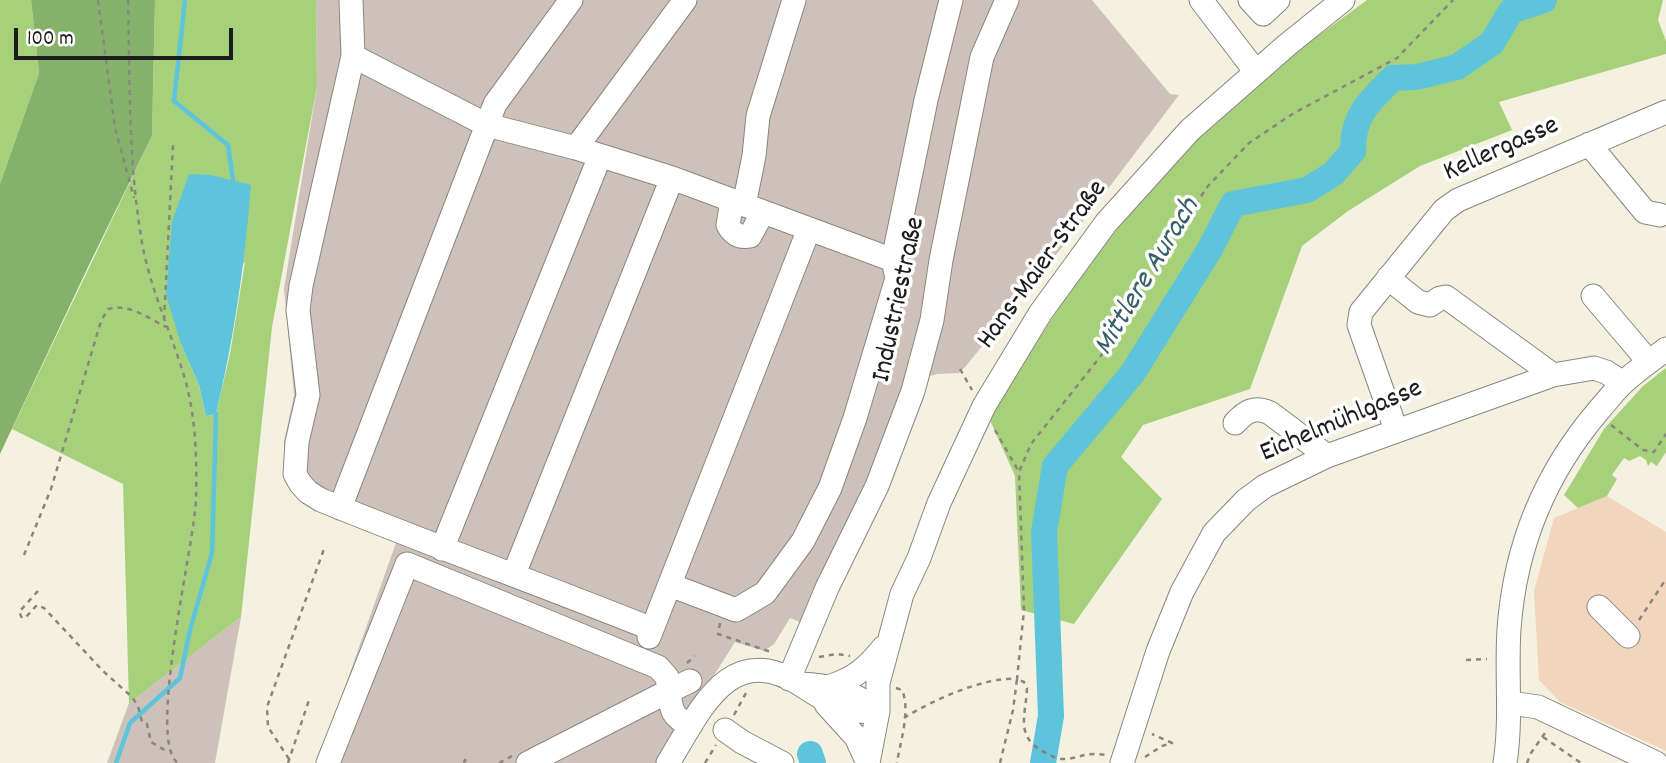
<!DOCTYPE html>
<html>
<head>
<meta charset="utf-8">
<style>
	body { margin:0 }
	#map { position:relative; width:1666px; height:763px; overflow:hidden; background:#f4f1e1; font-family:Dekko,sans-serif }
	canvas { display:block }
	.scale { position:absolute; left:14px; top:28px; width:219px; height:32px; box-sizing:border-box; border:4px solid #1c1c1c; border-top:0; padding-left:9px; font-size:21px; line-height:24px; white-space:nowrap; color:#1c1c1c; -webkit-text-stroke:5px #fff; paint-order:stroke }
</style>
</head>
<body>
<div id="map">
<canvas width="1666" height="763"></canvas>
<div class="scale">100 m</div>
</div>
<script>
const g = document.querySelector('canvas').getContext('2d');
g.lineJoin = 'round';
function paint(path, color) { g.fillStyle = color; g.fill(path, 'evenodd'); }
function trace(path, color, width, dash) { g.strokeStyle = color; g.lineWidth = width; g.lineCap = dash ? 'butt' : 'round'; g.setLineDash(dash || []); g.stroke(path); }
function drawText(font, color, halo, rows, align = 'center') {
  g.font = font + ' Dekko,sans-serif'; g.lineWidth = 7; g.setLineDash([]); g.textBaseline = 'middle'; g.strokeStyle = halo; g.fillStyle = color; for (const [text, x, y, turn = 0] of rows) {
    g.save(); g.translate(x, y); g.rotate((+turn || 0) * Math.PI / 180); g.textAlign = isNaN(turn) ? turn : align; if (halo) g.strokeText(text, 0, 0); g.fillText(text, 0, 0); g.restore();
  }
}
paint(new Path2D(`
	M1607 496 1666 532V751L1560 702 1539 680 1534 591 1554 518Z`), '#f1d5bc');
paint(new Path2D(`
	M316 0H1092L1170 94 1179 95 1089 214 966 366 959 373 937 374 927 377 815 628 790 618 774 644 764 651 735 642 659 763H318L397 540 285 474 284 442 294 395 284 289 317 86Z
	M241 617 215 763H107L129 703Z`), '#cec1b9');
paint(new Path2D(`
	M0 0H31L39 73 0 184Z
	M155 0H316L317 86 272 327 241 617 129 703 123 484 12 429 152 136ZM245 262 230 354 216 414 206 416 199 385 181 344Z
	M1367 0H1663L1658 20 1666 41V54L1499 102 1512 130 1420 166 1348 211 1302 246 1250 389 1143 425 1121 457 1162 499 1074 624 1021 610 1015 476 989 418 1084 268 1189 146 1277 66Z
	M1666 368V452L1657 466 1651 462 1648 466 1646 460 1640 456 1629 461 1624 458 1612 475 1617 479 1607 496 1578 508 1564 495 1604 429 1643 386Z`), '#a7d07b');
paint(new Path2D(`
	M31 0H155L152 136 88 267 0 454V184L39 73Z`), '#85b26b');
paint(new Path2D(`
	M189 174 211 175 251 185C245 263 234 338 216 414L206 416 199 385 181 344 166 295 172 222Z`), '#5ec4db');
trace(new Path2D(`
	M185 0 174 101 228 145 233 180
	M116 763 130 723 180 678 190 630 212 553 216 414`), '#5ec4db', 4.5);
trace(new Path2D(`
	M810 754 813 763
	M1043 763 1051 716 1044 532 1055 466 1132 374 1210 249 1233 204 1307 190 1333 174 1353 151C1352 117 1369 101 1393 78L1417 77 1457 67 1492 43 1511 11 1544 0`), '#5ec4db', 26);
const minor = new Path2D(`
	M351 0 353 56
	M1201 0 1256 72
	M1250 0 1263 14 1278 0
	M1589 144 1645 212 1660 215
	M576 148 487 125 353 56 301 286 298 310 308 395 297 442 295 474 300 483 308 492 321 500C431 545 542 585 652 629
	M672 178 576 148 685 0
	M732 201 728 225C733 234 740 238 750 236L763 212
	M744 205 754 156 758 116 794 0
	M893 260 926 100 951 0
	M1388 278 1418 302 1430 305 1440 298 1446 297 1553 375
	M1593 296 1649 362
	M1235 423C1246 411 1254 406 1270 413L1327 456
	M1396 430 1359 325 1361 312 1444 210 1458 200 1666 112
	M340 508 495 104 571 0
	M442 549 600 156
	M514 574 672 178 893 260 897 278 855 418 830 488 803 541 765 593 736 610 670 585
	M1599 607 1628 636
	M649 637 809 229
	M789 679 827 588 877 486 913 391 932 320 941 260 982 57 1007 0
	M690 681 669 691C671 710 672 718 691 725
	M801 684C834 686 850 690 878 711
	M831 686C855 678 868 667 883 648
	M1510 703 1538 707 1656 763
	M826 704 856 737 868 763
	M725 730 742 742 782 763
	M328 763 407 564 658 667 667 677 669 691 528 763
	M668 763C701 710 729 638 803 686 831 704 843 714 878 711
	M868 763 878 711V683L902 594 919 558 939 503 984 406 1041 312 1106 223 1190 130 1287 45 1343 0
	M1122 763 1158 651 1182 592 1214 533 1246 500 1265 486 1327 456 1553 375 1594 368 1606 372 1623 383
	M1505 763C1512 718 1506 674 1509 629 1515 546 1545 473 1599 410 1607 401 1615 390 1624 382 1637 370 1652 360 1666 349`);
trace(minor, '#88867e', 25);
trace(new Path2D(`
	M98 0 115 128 134 198
	M128 0C130 82 128 167 143 248 152 293 172 335 185 379 196 418 197 459 196 499 195 543 146 742 178 763
	M164 320 173 145
	M960 369 972 390
	M1611 425 1643 450 1654 452 1666 434
	M995 430 1019 472
	M24 555 51 489 101 321 108 309C129 303 148 318 166 327
	M38 591 19 612 22 618 26 617 37 605 44 608 103 671 132 697 138 706 142 722 147 724 151 742 168 752
	M1639 620 1666 579
	M720 623 718 634 771 652
	M819 657 837 654 850 656
	M1466 660 1487 659
	M687 663 695 656
	M896 688 902 690C911 711 900 742 897 763
	M734 715 746 693
	M904 718C931 701 985 676 1017 679L1024 610 1019 472 1031 444 1100 357 1121 327 1182 224 1208 186 1228 165 1249 143 1294 113 1397 58 1453 0
	M1543 737 1581 763
	M1145 757 1162 746 1172 743 1152 734
	M289 759 268 727 267 707 324 549
	M288 763 310 697
	M464 763 465 760 466 763
	M499 763 512 756
	M705 763 716 745
	M1000 763 1013 710 1017 679 1024 682 1027 688C1026 715 1015 735 1042 751 1049 754 1055 759 1062 759 1080 759 1085 751 1105 755
	M1527 763 1531 753 1547 730`), '#88867e', 2.5, [5, 5]);
trace(minor, '#fff', 23);
drawText('28px', '#1c1c1c', '#fff', [
	["Kellergasse",1502,151,-24],
	["Hans-Maier-Straße",1044,266,-54],
	["Industriestraße",901,300,-78],
	["Eichelmühlgasse",1342,423,-23]
]);
drawText('italic 30px', '#365f68', '#fff', [
	["Mittlere Aurach",1149,278,-59]
]);
</script>
</body>
</html>
